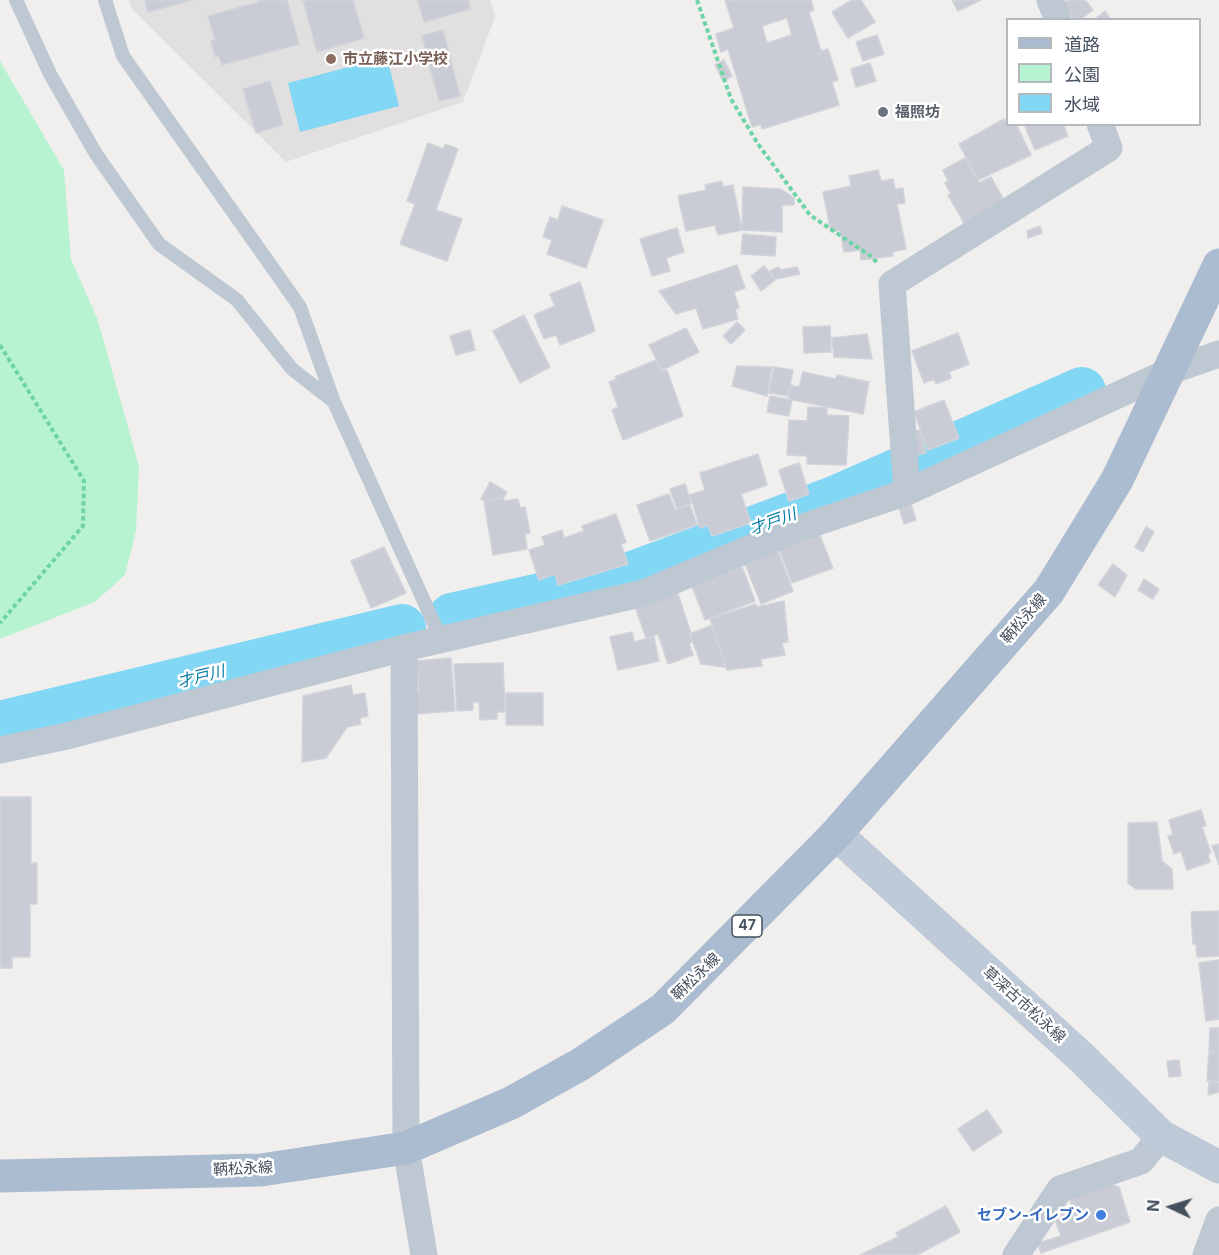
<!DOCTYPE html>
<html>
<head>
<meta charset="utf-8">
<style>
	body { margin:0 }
	#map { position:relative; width:1219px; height:1255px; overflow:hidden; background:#f1eeee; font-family:Inter,"Noto Sans JP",sans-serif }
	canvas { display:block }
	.legend { position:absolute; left:1006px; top:18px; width:195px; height:108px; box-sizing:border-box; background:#fff; border:2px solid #b4b9be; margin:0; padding:8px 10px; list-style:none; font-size:18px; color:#44505d }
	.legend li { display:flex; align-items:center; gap:12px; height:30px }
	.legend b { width:30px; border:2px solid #b4b9be }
	.north { position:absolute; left:1141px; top:1177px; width:60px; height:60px; -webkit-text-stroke:4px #fff; paint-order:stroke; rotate:274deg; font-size:16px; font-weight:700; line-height:24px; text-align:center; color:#44505d }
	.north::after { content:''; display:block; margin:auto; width:21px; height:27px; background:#44505d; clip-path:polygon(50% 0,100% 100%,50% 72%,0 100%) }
</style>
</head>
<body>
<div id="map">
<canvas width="1219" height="1255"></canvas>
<ul class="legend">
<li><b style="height:8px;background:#abbcd0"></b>道路</li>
<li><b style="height:16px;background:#b8f3d1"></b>公園</li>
<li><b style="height:16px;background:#81d7f4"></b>水域</li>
</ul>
<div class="north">N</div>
</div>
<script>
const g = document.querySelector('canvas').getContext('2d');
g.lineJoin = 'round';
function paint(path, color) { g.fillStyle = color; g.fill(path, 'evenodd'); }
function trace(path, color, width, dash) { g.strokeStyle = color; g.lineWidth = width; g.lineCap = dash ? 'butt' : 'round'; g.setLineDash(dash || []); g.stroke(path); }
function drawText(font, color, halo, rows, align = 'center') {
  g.font = font + ' Inter,"Noto Sans JP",sans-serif'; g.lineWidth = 5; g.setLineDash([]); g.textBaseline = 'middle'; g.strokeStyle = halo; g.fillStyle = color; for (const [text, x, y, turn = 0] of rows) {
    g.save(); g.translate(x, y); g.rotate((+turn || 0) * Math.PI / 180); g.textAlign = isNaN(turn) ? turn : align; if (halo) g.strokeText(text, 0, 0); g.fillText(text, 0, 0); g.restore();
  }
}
paint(new Path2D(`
	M129 0H490L495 17 463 102 286 162 132 9Z`), '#e2dfe0');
paint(new Path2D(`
	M0 61 64 170 71 259 97 318 139 466 136 531 125 575 95 602 0 639Z`), '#b8f3d1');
paint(new Path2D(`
	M387 57 399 106 300 132 288 83Z`), '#81d7f4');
trace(new Path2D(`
	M452 617 625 578 837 499 1082 391
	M0 725 402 628`), '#81d7f4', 48);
const building = new Path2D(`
	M145 0H192L148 12Z
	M259 0H287L299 44 222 65 219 56 215 57 211 41 215 40 208 16 259 2Z
	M303 0H353L364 38 317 52Z
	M418 0H468L470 9 424 22Z
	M725 0H811L814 10 809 12 821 51 828 49 838 80 832 82 839 105 762 129 761 124 752 127 728 49 721 52 716 34 734 28ZM787 18 792 35 767 43 762 26Z
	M852 0H861L875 22 848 38 832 12Z
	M952 0H981L958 11Z
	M1068 0H1085L1093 10 1080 20H1075L1062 4Z
	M1105 11 1111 20H1094Z
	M443 30 460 96 439 101 422 36Z
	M877 35 884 54 863 61 856 42Z
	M724 60 732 76 723 81 715 65Z
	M870 63 876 81 856 87 851 69Z
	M270 81 283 125 256 133 243 89Z
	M1004 119 1008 124H1016L1031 155 978 180 959 144Z
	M1024 124H1063L1068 136 1035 150Z
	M428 143 443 149 445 144 458 149 436 210 462 219 447 261 400 244 415 204 407 201Z
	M965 158 979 183 991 177 1009 209 969 232 948 195 951 194 945 183 948 181 943 170Z
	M878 170 881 181 893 179 895 189 903 188 905 203 897 204 906 249 892 252 893 256 861 260 860 250 844 252 840 230 831 232 823 192 851 186 849 176Z
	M722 181 723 187 733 185 742 230 718 235 715 225 686 231 678 196 706 190 705 185Z
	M743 187 781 189 794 198V205H782V232L742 230Z
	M562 206 603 220 586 268 547 254 552 240 543 237 550 217 558 220Z
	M1040 226 1042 233 1028 238 1027 231Z
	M677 228 684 252 666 258 670 271 652 276 640 239Z
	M743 234 776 237 775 256 741 254Z
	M737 265 745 288 734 292 739 308 735 309 738 319 703 329 696 308 676 314 659 291Z
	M764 266 775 280 761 291 751 276Z
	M778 267 781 270 797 267 800 274 776 279 770 271Z
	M580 282 595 331 560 345 556 335 544 339 534 315 555 306 550 294Z
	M524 315 550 367 520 383 493 331Z
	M737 322 745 330 731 344 723 336Z
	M830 326 831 352 804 353 803 327Z
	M686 328 699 352 662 370 649 345Z
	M470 330 475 350 456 355 450 336Z
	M958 333 969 364 949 372 951 378 936 384 934 379 924 383 912 351Z
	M867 334 872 359 834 357 832 338Z
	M656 360 661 372 667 370 683 416 623 440 612 410 618 407 609 382 617 379 615 377Z
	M737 366 772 367 767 396 732 386Z
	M774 367 793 370 788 396 769 393Z
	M803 372 836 379 837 375 869 382 863 414 788 399 791 385 799 387Z
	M770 396 792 400 789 416 767 412Z
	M944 400 959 438 928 450 914 412Z
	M808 407 827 408V415L849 416 846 465 807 464V456L787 455 789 420 807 421Z
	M920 430 926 453 912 456 906 433Z
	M758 454 767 485 741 494 751 523 712 536 708 525 700 528 690 495 705 490 700 473Z
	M799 463 809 494 789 501 779 470Z
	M490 482 507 492 504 497 484 501 481 499Z
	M685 484 691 503 677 509 670 489Z
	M669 494 675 510 690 505 697 525 650 541 637 505Z
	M503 498 504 501 518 499 520 508 525 507 530 533 525 534 527 549 493 555 484 501Z
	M911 504 916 520 904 524 899 508Z
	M616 514 626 542 621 544 628 564 558 585 555 574 539 580 529 550 545 545 542 537 562 530 564 538 584 531 582 526Z
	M1146 527 1154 532 1143 552 1135 547Z
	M818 531 833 568 792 583 778 546Z
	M384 547 406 593 371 608 351 561Z
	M777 549 793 591 761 604 744 561Z
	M1113 564 1127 575 1115 597 1098 585Z
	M742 567 755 601 705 620 692 586Z
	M1144 579 1159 589 1153 599 1138 590Z
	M677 591 691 633H689L692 642 689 644 693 655 668 664 658 634 646 638 636 609Z
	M784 601 788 642 782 643 785 655 761 659 762 666 727 670 710 619 756 604 757 607Z
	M712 625 725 667 701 664 690 634Z
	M632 632 634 642 654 637 659 661 618 670 610 637Z
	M451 658 455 711 414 714 413 693H419L417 661Z
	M503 663 505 712H497V719L480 720 479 702H473V710L457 711 454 664Z
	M351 685 353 695 365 693 368 716 360 718 361 724 347 727 326 758 302 762 303 696Z
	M506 693H543V725H506Z
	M0 797H31V863H37V904H30V957H12V968H0Z
	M1201 810 1206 826 1202 827 1211 853 1208 854 1210 862 1187 870 1181 851 1174 854 1168 836 1173 835 1169 820Z
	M1157 822 1162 861 1172 869 1173 889H1136L1128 883V823Z
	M1219 844V865L1212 846Z
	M1219 911V956L1197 957 1196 944H1193L1191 912Z
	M1219 960V1019L1206 1021 1199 963Z
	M1210 1028H1219V1052H1209Z
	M1209 1052H1219V1081H1207Z
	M1179 1060 1181 1076 1169 1077 1167 1061Z
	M1209 1082 1219 1083V1092L1208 1095Z
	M987 1110 1002 1132 973 1151 958 1129Z
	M1110 1184 1119 1187 1130 1222 1041 1253 1038 1243 1061 1236 1053 1214 1072 1208 1069 1197Z
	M946 1206 960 1232 917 1255H860L898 1237 896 1233Z`);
paint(building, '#c9ccd4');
trace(building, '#d1d3da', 1.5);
trace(new Path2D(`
	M697 0 731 99 758 144 810 215 872 257 878 264
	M0 345 84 481 83 526 0 623`), '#6dd4a5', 4, [4.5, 3]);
trace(new Path2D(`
	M16 0 50 74 96 154 159 244 237 300 292 369 333 401
	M105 0 123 56 300 307 334 402 442 641`), '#bdc8d2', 14);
trace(new Path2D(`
	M1050 0 1058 20
	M907 492 892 284 1109 148 1100 124
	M404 648 406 1148 424 1255
	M0 750 67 736 404 648 644 593 794 530 907 492 1170 371 1219 354
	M1016 1255 1060 1189 1141 1161 1161 1136
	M1206 1255 1219 1220`), '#bdc8d2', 27);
trace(new Path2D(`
	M836 834 1081 1057 1161 1136 1219 1167`), '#bfcad9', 33);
trace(new Path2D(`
	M0 1176 261 1170 406 1148 511 1103 581 1064 663 1009 836 834 1049 591 1117 480 1219 265`), '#abbcd0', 33);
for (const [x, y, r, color] of [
	[331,59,6,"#8d6e63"],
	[883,112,6,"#6b7280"],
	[1101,1215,6,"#3f7fe0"]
]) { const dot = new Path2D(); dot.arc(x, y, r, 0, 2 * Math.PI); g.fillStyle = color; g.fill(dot); trace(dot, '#fff', 2); }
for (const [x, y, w] of [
	[747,926,30]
]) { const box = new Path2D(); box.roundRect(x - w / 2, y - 11, w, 22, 4.5); g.fillStyle = '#fff'; g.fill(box); trace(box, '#44505d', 1.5); }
drawText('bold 14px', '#44505d', null, [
	["47",747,926]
]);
drawText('bold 15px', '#785e54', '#fff', [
	["市立藤江小学校",343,59]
], 'left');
drawText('bold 15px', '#5b616d', '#fff', [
	["福照坊",895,112]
], 'left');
drawText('15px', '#44505d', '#fff', [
	["鞆松永線",1024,619,-49],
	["鞆松永線",696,977,-44],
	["草深古市松永線",1024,1005,42],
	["鞆松永線",243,1169,-3]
]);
drawText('bold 15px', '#366cbe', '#fff', [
	["セブン-イレブン",1089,1215]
], 'right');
drawText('italic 16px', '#027ba4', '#fff', [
	["才戸川",773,522,-20],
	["才戸川",201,677,-14]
]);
</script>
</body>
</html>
